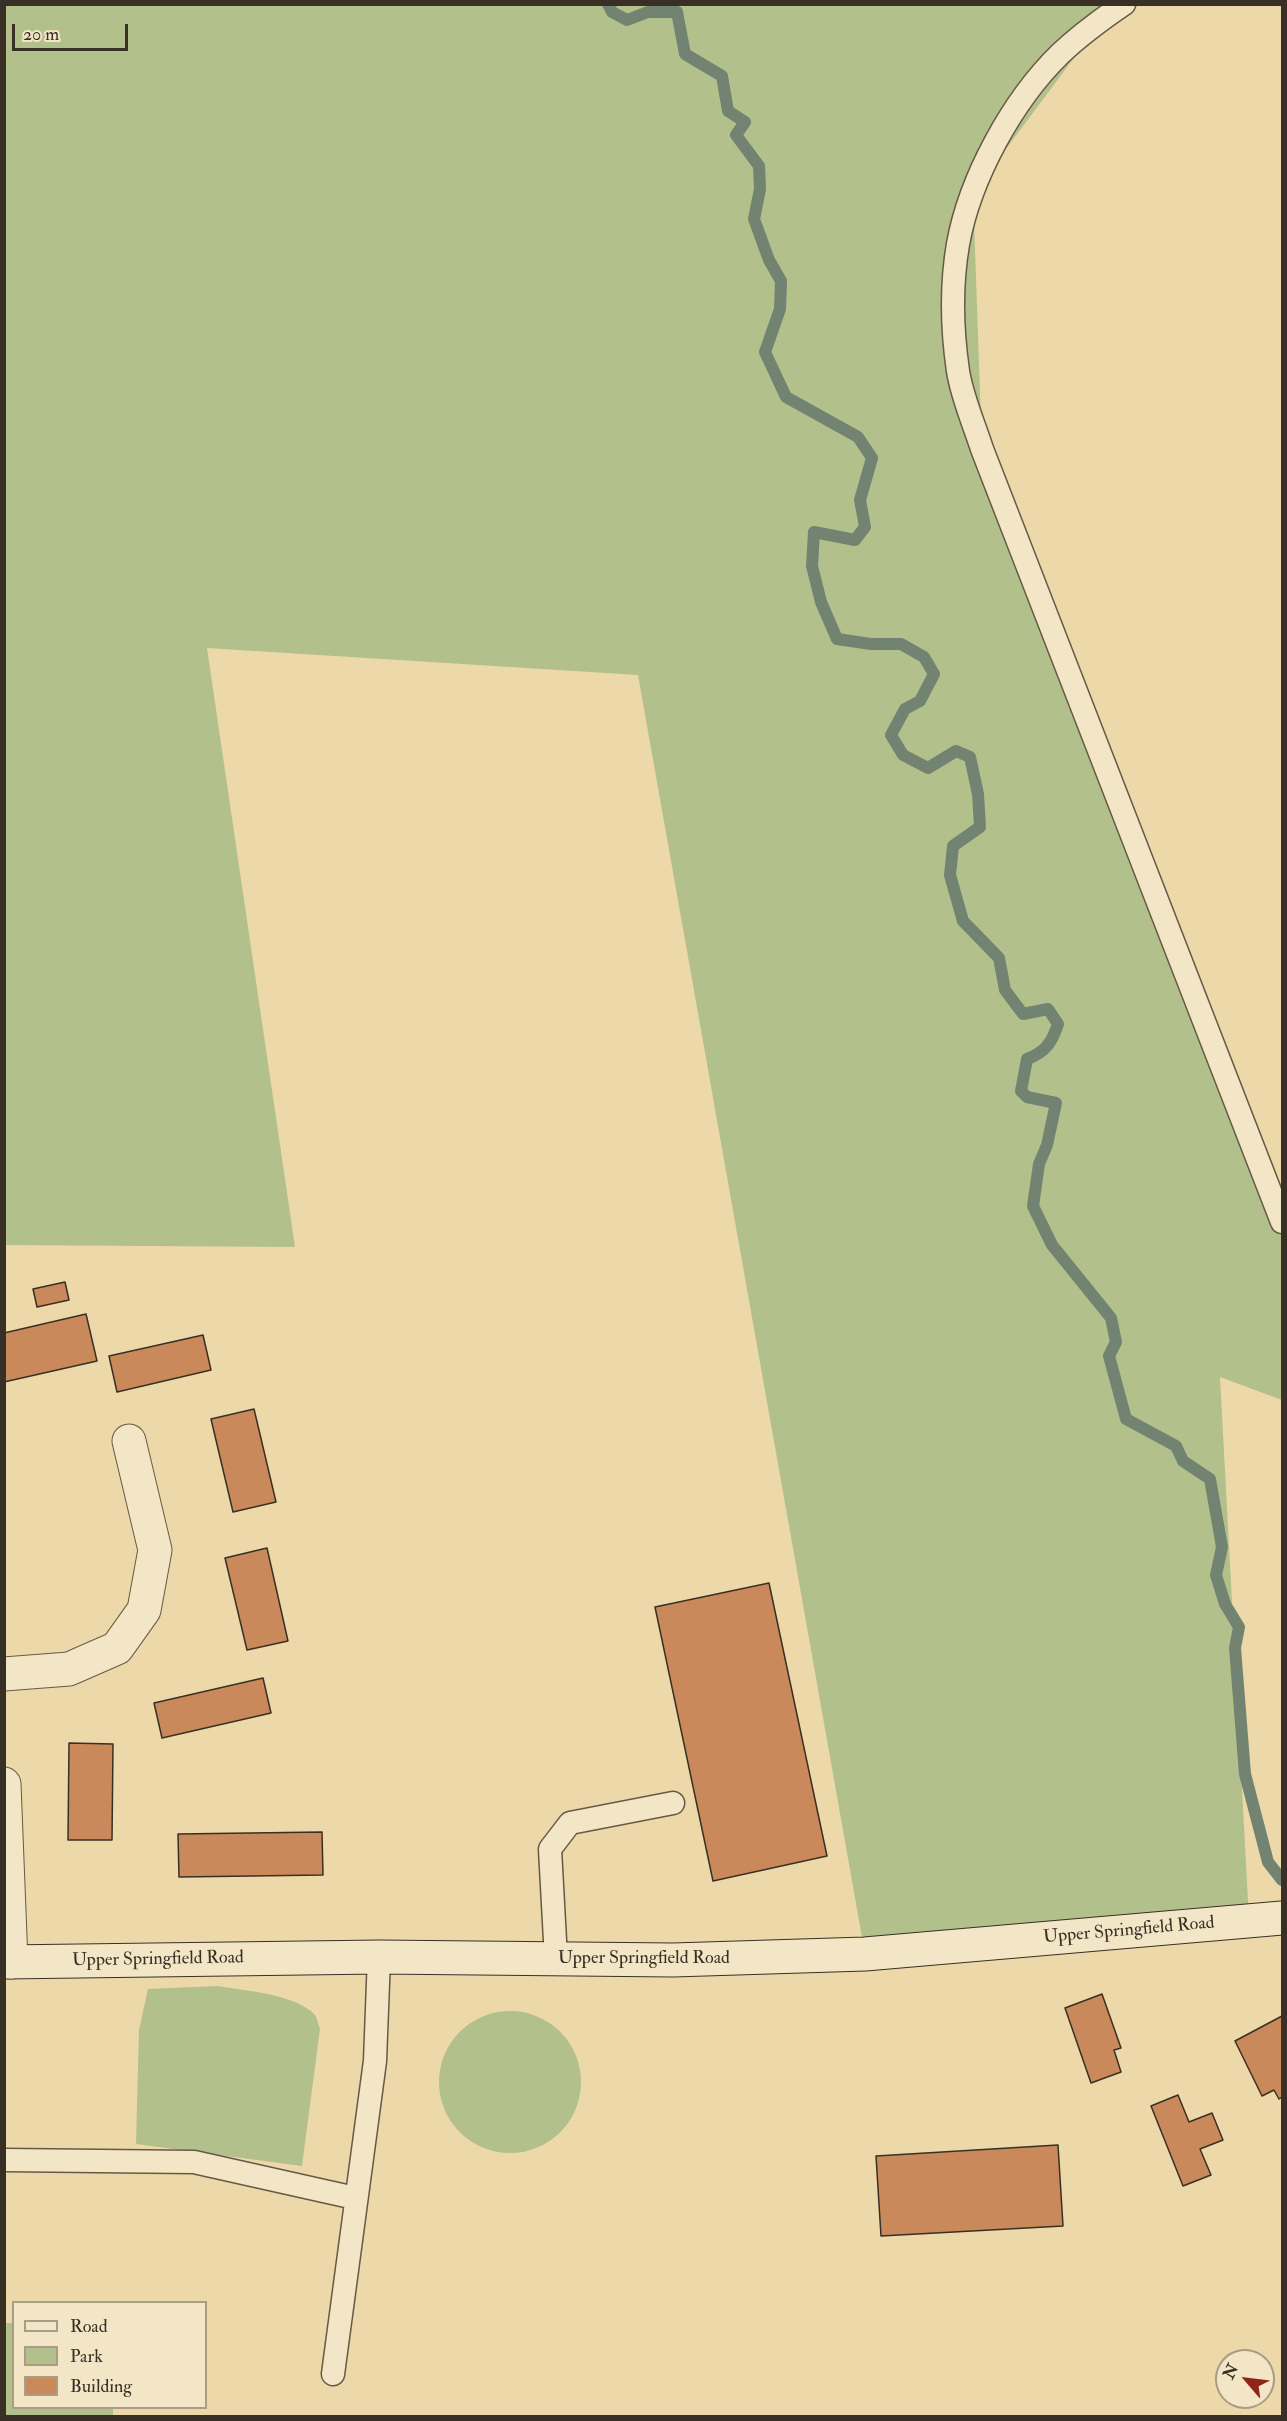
<!DOCTYPE html>
<html>
<head>
<meta charset="utf-8">
<style>
	body { margin:0 }
	#map { position:relative; width:1287px; height:2421px; overflow:hidden; background:#ecd8a8; font-family:"IM FELL Double Pica",serif }
	canvas { display:block }
	.frame { position:absolute; inset:0; border:6px solid #393025; pointer-events:none }
	.legend { position:absolute; left:12px; top:2301px; width:195px; height:108px; box-sizing:border-box; background:#f3e6c6; border:2px solid #a99d86; margin:0; padding:8px 10px; list-style:none; font-size:18px; color:#393025 }
	.legend li { display:flex; align-items:center; gap:12px; height:30px }
	.legend b { width:30px; border:2px solid #a99d86 }
	.north { position:absolute; left:1215px; top:2349px; width:60px; height:60px; box-sizing:border-box; background:#f3e6c6; border:2px solid #a99d86; border-radius:50%; rotate:298deg; font-size:16px; font-weight:700; line-height:24px; text-align:center; color:#393025 }
	.north::after { content:''; display:block; margin:auto; width:21px; height:27px; background:#8f2418; clip-path:polygon(50% 0,100% 100%,50% 72%,0 100%) }
	.scale { position:absolute; left:12px; top:24px; width:116px; height:27px; box-sizing:border-box; border:3px solid #393025; border-top:0; padding-left:8px; font-size:18px; line-height:21px; white-space:nowrap; color:#393025; -webkit-text-stroke:4px #f3e6c6; paint-order:stroke }
</style>
</head>
<body>
<div id="map">
<canvas width="1287" height="2421"></canvas>
<div class="frame"></div>
<ul class="legend">
<li><b style="height:8px;background:#f3e6c6"></b>Road</li>
<li><b style="height:16px;background:#b2c08c"></b>Park</li>
<li><b style="height:16px;background:#c9895b"></b>Building</li>
</ul>
<div class="north">N</div>
<div class="scale">20 m</div>
</div>
<script>
const g = document.querySelector('canvas').getContext('2d');
g.lineJoin = 'round';
function paint(path, color) { g.fillStyle = color; g.fill(path, 'evenodd'); }
function trace(path, color, width, dash) { g.strokeStyle = color; g.lineWidth = width; g.lineCap = dash ? 'butt' : 'round'; g.setLineDash(dash || []); g.stroke(path); }
function drawText(font, color, halo, rows, align = 'center') {
  g.font = font + ' "IM FELL Double Pica",serif'; g.lineWidth = 6; g.setLineDash([]); g.textBaseline = 'middle'; g.strokeStyle = halo; g.fillStyle = color; for (const [text, x, y, turn = 0] of rows) {
    g.save(); g.translate(x, y); g.rotate((+turn || 0) * Math.PI / 180); g.textAlign = isNaN(turn) ? turn : align; if (halo) g.strokeText(text, 0, 0); g.fillText(text, 0, 0); g.restore();
  }
}
paint(new Path2D(`
	M5 5H1141L1103 19 973 193 982 449 1282 1233V1400L1220 1377 1249 1920 865 1954 638 675 207 648 295 1247 5 1245Z
	M218 1986C245 1991 296 1994 315 2015 317 2018 318 2024 320 2029L302 2166 136 2144 139 2030 148 1989Z
	M439 2082a71 71 0 1 1 142 0a71 71 0 1 1-142 0Z
	M5 2323H13L14 2408H113V2416H5Z`), '#b2c08c');
trace(new Path2D(`
	M608 4 612 12 627 20 648 12H677L685 54 722 76 728 111 745 122 736 135 759 166 760 189 754 219 769 260 781 281 780 309 765 352 786 397 858 437 872 458 860 500 865 527 855 540 814 532 812 566 821 602 837 639 871 644H901L924 657 934 674 920 701 905 709 891 735 903 755 928 768 956 751 970 757 978 794 980 827 953 846 950 875 963 921 999 958 1005 990 1023 1014 1048 1009 1058 1024C1052 1042 1046 1052 1027 1059L1021 1091 1027 1097 1056 1103 1047 1145 1039 1164 1033 1206 1052 1245 1111 1318 1116 1342 1109 1356 1126 1419 1176 1446 1183 1461 1210 1479 1222 1547 1216 1575 1225 1604 1239 1627 1235 1648 1245 1774 1268 1862 1282 1880`), '#738372', 12);
const building = new Path2D(`
	M65 1282 69 1300 37 1307 33 1289Z
	M86 1314 97 1361 4 1382V1333Z
	M203 1335 211 1370 117 1392 109 1356Z
	M254 1409 276 1502 233 1512 211 1419Z
	M267 1548 288 1641 247 1650 225 1558Z
	M769 1583 827 1856 713 1881 655 1607Z
	M263 1678 271 1713 162 1738 154 1703Z
	M69 1743 113 1744 112 1840H68Z
	M322 1832 323 1875 179 1877 178 1834Z
	M1102 1994 1121 2048 1114 2050 1121 2072 1091 2083 1065 2008Z
	M1282 2016V2097L1279 2099 1274 2090 1262 2096 1235 2041Z
	M1178 2095 1189 2122 1212 2113 1223 2140 1200 2149 1211 2175 1183 2186 1151 2106Z
	M1058 2145 1063 2226 881 2236 876 2156Z`);
paint(building, '#c9895b');
trace(building, '#393025', 1.5);
const service = new Path2D(`
	M1124 4C1102 19 1079 36 1060 54 1012 101 970 178 958 244 951 285 952 330 958 371 962 397 974 424 982 449L1282 1222
	M556 1959 550 1849 570 1823 673 1803
	M4 2160 194 2162 355 2198
	M333 2374 375 2061 379 1957`);
const minor = new Path2D(`
	M4 1674 69 1669 117 1648 144 1610 155 1550 129 1441
	M4 1784 11 1962`);
const secondary = new Path2D(`
	M4 1962 379 1957 673 1960 865 1954 1282 1918`);
trace(service, '#665a46', 25);
trace(minor, '#665a46', 35);
trace(secondary, '#393025', 35);
trace(service, '#f3e6c6', 22);
trace(minor, '#f3e6c6', 33);
trace(secondary, '#f3e6c6', 33);
drawText('18px', '#393025', '#f3e6c6', [
	["Upper Springfield Road",1129,1931,-5],
	["Upper Springfield Road",644,1959],
	["Upper Springfield Road",158,1960,-1]
]);
</script>
</body>
</html>
